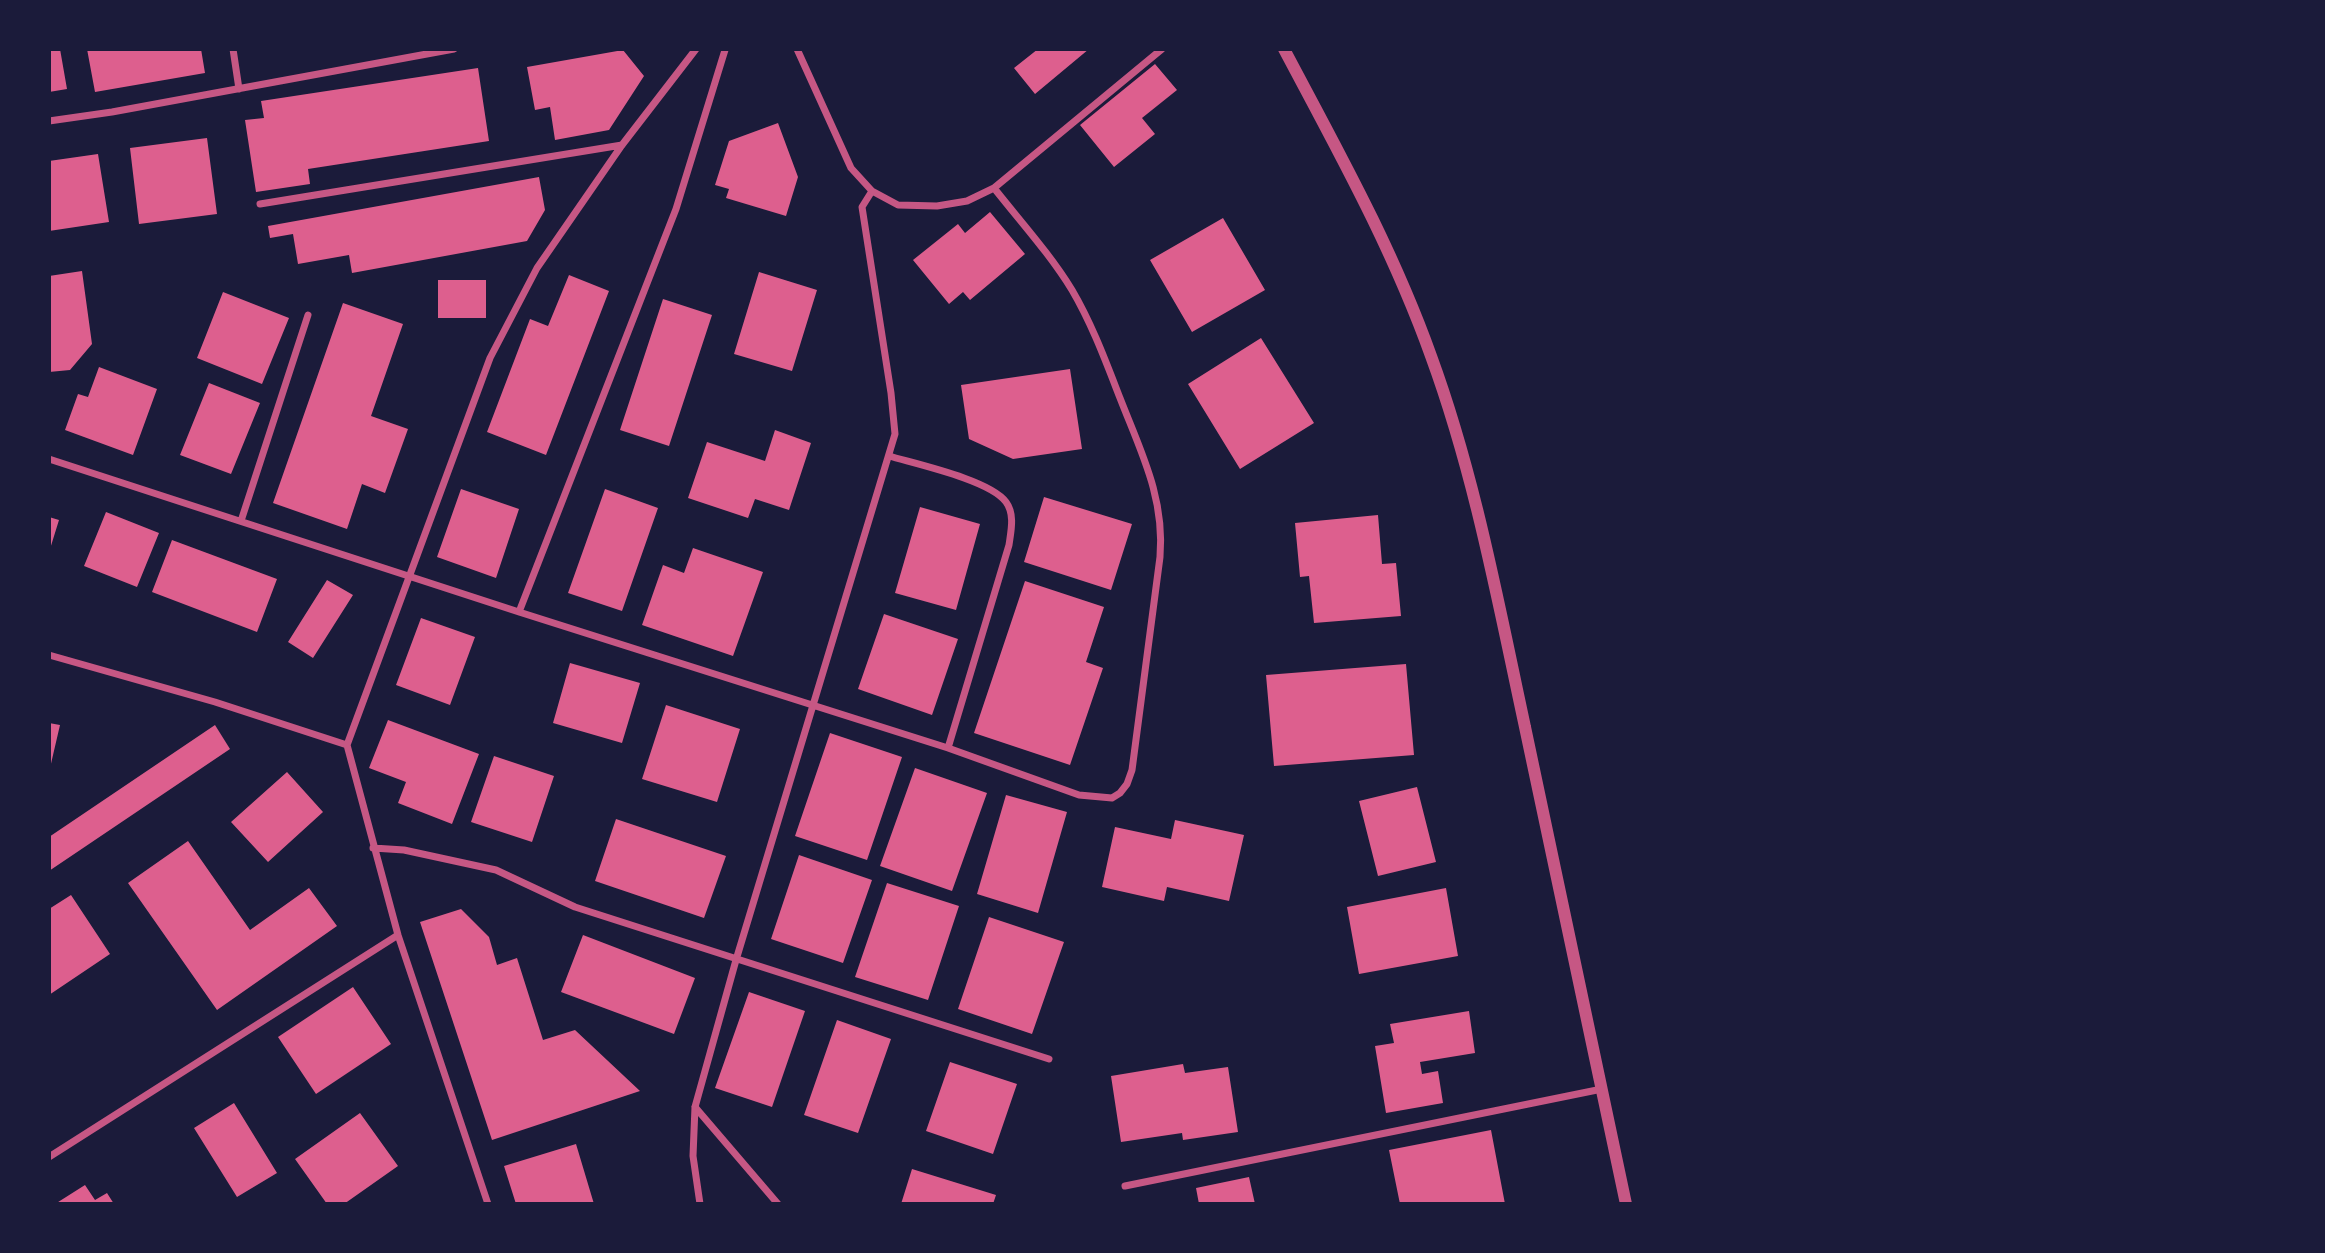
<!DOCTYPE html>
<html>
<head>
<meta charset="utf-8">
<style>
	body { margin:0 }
	#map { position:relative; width:2325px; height:1253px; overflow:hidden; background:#1b1b3a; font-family:Mulish,sans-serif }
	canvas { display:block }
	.frame { position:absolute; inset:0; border:51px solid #1b1b3a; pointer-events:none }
</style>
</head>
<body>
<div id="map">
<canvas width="2325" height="1253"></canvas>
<div class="frame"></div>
</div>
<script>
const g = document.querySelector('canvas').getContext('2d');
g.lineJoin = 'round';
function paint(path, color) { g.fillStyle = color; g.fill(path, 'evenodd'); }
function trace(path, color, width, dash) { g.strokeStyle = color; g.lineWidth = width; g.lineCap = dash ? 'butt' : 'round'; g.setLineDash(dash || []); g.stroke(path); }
paint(new Path2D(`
	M49 49H60L67 89 49 92Z
	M87 49H201L205 73 95 92Z
	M1038 49H1089L1035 94 1014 68Z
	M623 50 644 76 609 130 555 140 550 107 535 110 527 67Z
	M1155 64 1177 90 1142 118 1155 134 1114 167 1080 125Z
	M478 68 489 141 308 169 310 184 256 192 245 120 264 118 261 101Z
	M778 123 798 177 786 216 726 198 729 189 715 185 729 141Z
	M207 138 217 214 139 224 130 148Z
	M98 154 109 222 49 231V161Z
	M539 177 545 210 527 241 352 273 349 255 298 264 293 234 270 238 268 226Z
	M990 212 1025 254 970 300 963 292 949 304 913 260 958 224 965 233Z
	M1223 218 1265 290 1192 332 1150 260Z
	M82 271 92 344 70 370 49 372V276Z
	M759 272 817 290 792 371 734 354Z
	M569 275 609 291 546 455 487 432 530 319 548 326Z
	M438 280H486V318H438Z
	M223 292 289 318 262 384 197 358Z
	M663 299 712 315 669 446 620 430Z
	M343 303 403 324 371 416 408 429 385 493 362 484 347 529 273 503Z
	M1261 338 1314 423 1240 469 1188 384Z
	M99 367 157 389 133 455 65 430 78 394 88 397Z
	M1070 369 1082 449 1013 459 969 439 961 385Z
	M209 383 260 403 231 474 180 455Z
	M775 430 811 443 789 510 755 499 748 518 688 498 707 442 765 461Z
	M461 489 519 509 496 578 437 557Z
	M605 489 658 508 622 611 568 593Z
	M1044 497 1132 524 1111 590 1024 562Z
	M920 507 980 524 956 610 895 593Z
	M106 512 159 533 137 587 84 566Z
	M1378 515 1382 564 1396 563 1401 616 1314 623 1309 576 1300 577 1295 523Z
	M49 517 59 520 50 549 49 548Z
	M172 540 277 579 257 632 152 592Z
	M693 548 763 572 733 656 642 625 663 565 684 573Z
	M327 580 353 595 313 658 288 642Z
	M1025 581 1104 607 1086 662 1103 668 1070 765 974 733Z
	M884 614 958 639 932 715 858 689Z
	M421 618 475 637 450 705 396 685Z
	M570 663 640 683 622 743 553 723Z
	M1406 664 1414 755 1274 766 1266 675Z
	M666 705 740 729 717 802 642 779Z
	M388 720 479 754 452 824 398 803 406 782 369 768Z
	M49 723 60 725 50 768H49Z
	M215 725 230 749 49 871V837Z
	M830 733 902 757 867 860 795 836Z
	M494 756 554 776 532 842 471 822Z
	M915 768 987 793 952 891 880 866Z
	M287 772 323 812 268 862 231 822Z
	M1417 787 1436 862 1378 876 1359 801Z
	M1006 795 1067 812 1038 913 977 894Z
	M616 819 726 856 704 918 595 881Z
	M1175 820 1244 835 1229 901 1167 887 1164 901 1102 887 1115 827 1171 839Z
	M188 841 250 930 309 888 337 926 217 1010 128 883Z
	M799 855 872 880 843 963 771 939Z
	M887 883 959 906 928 1000 855 977Z
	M1446 888 1458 956 1359 974 1347 907Z
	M71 895 110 954 49 995V909Z
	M461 909 489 937 497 965 517 958 543 1040 575 1030 640 1091 492 1140 420 922Z
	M989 917 1064 942 1032 1034 958 1009Z
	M583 935 695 978 674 1034 561 992Z
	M353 987 391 1044 316 1094 278 1037Z
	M749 992 805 1011 772 1107 715 1088Z
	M1469 1011 1475 1053 1420 1062 1422 1074 1438 1071 1443 1103 1386 1113 1375 1046 1394 1043 1390 1024Z
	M837 1020 891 1039 858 1133 804 1115Z
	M950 1062 1017 1084 993 1154 926 1131Z
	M1183 1064 1185 1073 1228 1067 1238 1132 1183 1140 1182 1133 1121 1142 1111 1076Z
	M234 1103 277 1173 237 1197 194 1128Z
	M360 1113 398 1166 344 1204H327L295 1159Z
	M1491 1130 1505 1204H1400L1389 1150Z
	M576 1144 594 1204H516L504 1166Z
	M912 1169 996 1195 993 1204H901Z
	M1249 1177 1255 1204H1199L1196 1188Z
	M85 1185 95 1200 107 1193 114 1204H55Z`), '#dd5f8e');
trace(new Path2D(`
	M233 49 239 89
	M49 121 112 112 454 49
	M872 191 898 205 937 206 967 201 994 188 1162 49
	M260 204 622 145
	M889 456C916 464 990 480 1006 502 1015 514 1011 531 1009 545L948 748
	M49 459 519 612 948 748 1079 795 1112 798 1120 793 1127 784 1132 770 1160 557C1165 498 1141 452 1120 398 1106 362 1092 324 1072 290 1050 254 1020 221 994 188
	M241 521 308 315
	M519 612 676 209 725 50
	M49 655 215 702 347 745
	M373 848 404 850 496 870 575 907 1049 1059
	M695 1107 778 1204
	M49 1157 398 935
	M1125 1186 1602 1089
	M488 1204 398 935 347 745 490 358 537 268 622 145 696 49
	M700 1204 693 1156 695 1107 736 960 895 434 891 393 862 207 872 191 851 168 797 49`), '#c65784', 7);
trace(new Path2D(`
	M1284 49C1338 151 1392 247 1431 356 1475 476 1498 602 1525 727 1559 886 1593 1045 1626 1204`), '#c65784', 12);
</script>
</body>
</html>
